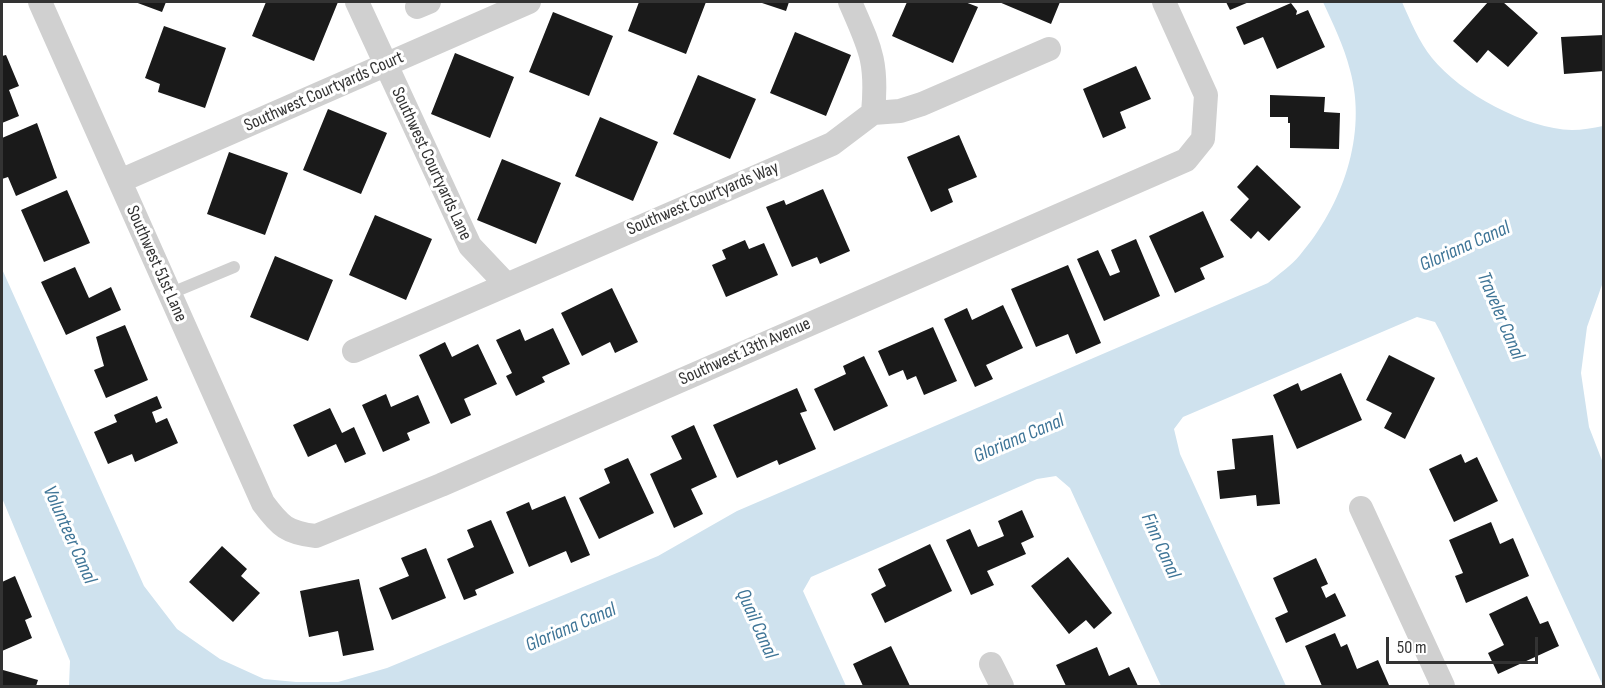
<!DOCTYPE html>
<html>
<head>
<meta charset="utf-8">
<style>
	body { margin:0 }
	#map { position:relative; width:1605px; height:688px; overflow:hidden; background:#fff; font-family:"Sofia Sans Condensed",sans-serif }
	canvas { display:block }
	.frame { position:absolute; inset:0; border:3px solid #333; pointer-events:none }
	.scale { position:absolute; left:1386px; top:637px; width:152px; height:27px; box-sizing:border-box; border:3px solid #333; border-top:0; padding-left:8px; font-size:18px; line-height:21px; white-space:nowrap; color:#333; -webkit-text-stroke:4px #fff; paint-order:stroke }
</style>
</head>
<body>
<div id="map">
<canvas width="1605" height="688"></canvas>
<div class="frame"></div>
<div class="scale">50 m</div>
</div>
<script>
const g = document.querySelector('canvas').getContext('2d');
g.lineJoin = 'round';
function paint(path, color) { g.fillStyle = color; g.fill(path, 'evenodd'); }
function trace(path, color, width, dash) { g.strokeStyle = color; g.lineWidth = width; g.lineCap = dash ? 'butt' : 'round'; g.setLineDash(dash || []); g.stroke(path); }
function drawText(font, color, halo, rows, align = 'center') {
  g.font = font + ' "Sofia Sans Condensed",sans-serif'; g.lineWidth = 6; g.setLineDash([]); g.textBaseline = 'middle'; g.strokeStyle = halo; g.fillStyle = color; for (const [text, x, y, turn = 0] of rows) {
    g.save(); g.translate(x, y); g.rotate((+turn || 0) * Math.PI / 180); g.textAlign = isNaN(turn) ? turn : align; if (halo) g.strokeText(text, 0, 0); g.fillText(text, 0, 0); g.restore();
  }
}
paint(new Path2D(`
	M1323 2H1402C1410 20 1419 42 1432 58 1460 93 1526 129 1572 130 1582 130 1593 128 1603 126V282L1587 327 1581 373 1589 427 1603 463V686L1441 333 1435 322 1417 317 1183 417 1174 429 1180 454 1286 686H1161L1070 488 1056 476 1037 479 811 577 803 591 846 686H69L70 661 2 498V269L144 586 177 629 220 659 264 679 296 682H338L387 668 658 556 737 511 1268 283C1279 274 1291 266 1300 255 1342 206 1368 135 1350 70 1344 46 1333 24 1323 2Z`), '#cfe2ee');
paint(new Path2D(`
	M135 2H166L162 12Z
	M266 2H338L314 61 252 36Z
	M639 2H706L686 54 628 31Z
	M759 2H789L786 11Z
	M907 2H965L978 7 953 63 892 36Z
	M999 2H1060L1051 24Z
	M1226 2H1249L1230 10Z
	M1488 2H1503L1538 33 1508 67 1488 50 1477 63 1453 41Z
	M1291 3 1297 11 1296 15 1308 10 1325 47 1277 69 1263 37 1244 45 1236 27Z
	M553 12 613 36 589 96 529 72Z
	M164 26 226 48 205 108 158 92 160 84 145 78Z
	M795 32 851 55 826 116 770 93Z
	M1604 35V71L1564 74 1561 37Z
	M455 53 514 77 490 138 431 114Z
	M6 55 19 86 9 90 19 116 2 123V56Z
	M1136 66 1151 99 1120 112 1126 128 1103 138 1083 89Z
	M698 75 756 99 730 159 673 134Z
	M1270 95 1325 97 1324 112 1340 113 1339 149 1290 148V123H1288V117H1270Z
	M328 109 387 133 361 194 303 170Z
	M600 117 658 142 633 201 575 176Z
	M37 123 57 178 16 196 8 177 2 179V138Z
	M959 135 977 177 948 189 953 202 931 212 907 157Z
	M229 152 288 173 265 235 207 214Z
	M502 159 561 183 536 244 477 220Z
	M1257 165 1301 207 1269 241 1258 231 1251 239 1230 220 1249 199 1237 187Z
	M823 189 850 251 820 264 817 257 792 267 766 207 784 200 786 205Z
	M67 190 90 243 44 262 21 210Z
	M1203 211 1224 257 1200 268 1205 279 1175 293 1149 236Z
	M375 215 432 239 406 300 349 275Z
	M1136 239 1160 296 1104 321 1077 259 1098 250 1110 276 1120 272 1111 250Z
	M745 240 749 249 764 243 778 275 726 297 712 265 726 259 722 250Z
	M275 256 333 280 308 341 250 317Z
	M1068 265 1101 343 1076 354 1068 334 1036 347 1011 289Z
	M75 267 89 298 111 287 121 310 66 335 41 282Z
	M612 288 638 342 615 353 610 342 582 356 561 313Z
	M1003 305 1023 348 986 365 993 379 975 387 944 319 967 308 972 320Z
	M125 325 148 380 106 398 94 370 104 366 96 337Z
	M933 327 957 381 924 395 916 376 907 380 903 370 889 376 878 351Z
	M553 328 570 364 542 377 545 382 516 396 506 376 512 373 496 340 520 329 525 341Z
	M445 342 452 357 478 344 497 384 464 399 471 415 451 424 419 355Z
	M1389 355 1435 378 1405 439 1384 428 1392 413 1366 400Z
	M864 356 888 406 834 431 814 389 846 374 843 366Z
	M1341 373 1362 420 1297 449 1273 395 1298 383 1301 391Z
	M797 388 807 411 800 413 816 449 779 465 777 460 737 478 713 425Z
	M386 394 391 407 418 395 430 423 407 433 410 440 383 452 362 405Z
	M157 396 162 408 152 412 156 423 167 418 178 443 135 462 132 454 108 464 94 432 117 422 114 415Z
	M330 408 342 433 354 427 366 454 345 463 336 444 308 457 293 425Z
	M694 425 717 477 691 489 703 514 674 528 650 474 682 459 671 436Z
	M1273 435 1280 504 1257 506 1256 495 1220 499 1217 471 1235 469 1232 439Z
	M1461 454 1465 463 1477 457 1498 501 1454 522 1429 469Z
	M628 458 654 513 599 539 579 498 610 483 604 469Z
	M565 496 590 555 571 563 566 551 529 567 506 512 529 502 532 510Z
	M1022 510 1034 537 1021 543 1026 554 987 571 994 585 971 595 946 540 970 529 978 547 1004 536 998 521Z
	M491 520 514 573 475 590 477 595 464 600 447 559 474 547 467 530Z
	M1491 522 1500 544 1513 538 1529 576 1466 603 1455 576 1463 573 1449 540Z
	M930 544 952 591 885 623 871 594 886 586 878 569Z
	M222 546 247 569 241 576 260 593 233 622 189 582Z
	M426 548 446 598 392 620 379 588 409 576 401 558Z
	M1068 557 1112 613 1094 629 1086 620 1069 634 1031 586Z
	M1316 558 1328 584 1321 587 1326 598 1335 593 1346 616 1286 643 1275 618 1288 612 1273 578Z
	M15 576 32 617 25 620 32 638 2 651V582Z
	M359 579 374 650 343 656 338 631 309 637 300 591Z
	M1527 596 1540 624 1548 621 1559 646 1498 674 1488 653 1504 645 1489 614Z
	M1335 633 1341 647 1347 644 1357 669 1378 660 1389 685 1322 686 1305 646Z
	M891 646 910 686H863L853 664Z
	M1097 647 1109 676 1129 667 1138 686H1066L1056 665Z
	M3 670 38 680 36 686H2Z`), '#1a1a1a');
trace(new Path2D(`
	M169 294 234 267`), '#d0d0d0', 12);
trace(new Path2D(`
	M40 2 263 503C280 526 287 533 316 536L441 485 1186 160 1203 139 1206 95 1164 2
	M357 2 470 246 505 283
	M850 2C870 48 878 61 873 113
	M417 7 429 2
	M120 181 529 2
	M354 351 832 144 873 113 900 111 922 104 1049 49
	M1361 508 1443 686
	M991 664 1002 686`), '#d0d0d0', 24);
drawText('18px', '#333', '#fff', [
	["Southwest Courtyards Court",324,92,-24],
	["Southwest Courtyards Lane",431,164,65],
	["Southwest Courtyards Way",703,199,-23],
	["Southwest 51st Lane",156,264,66],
	["Southwest 13th Avenue",745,352,-24]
]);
drawText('italic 20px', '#3f7597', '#fff', [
	["Gloriana Canal",1465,247,-24],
	["Traveler Canal",1500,316,67],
	["Gloriana Canal",1019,439,-23],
	["Volunteer Canal",69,535,66],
	["Finn Canal",1160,546,66],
	["Quail Canal",756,624,66],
	["Gloriana Canal",571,628,-23]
]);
</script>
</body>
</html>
